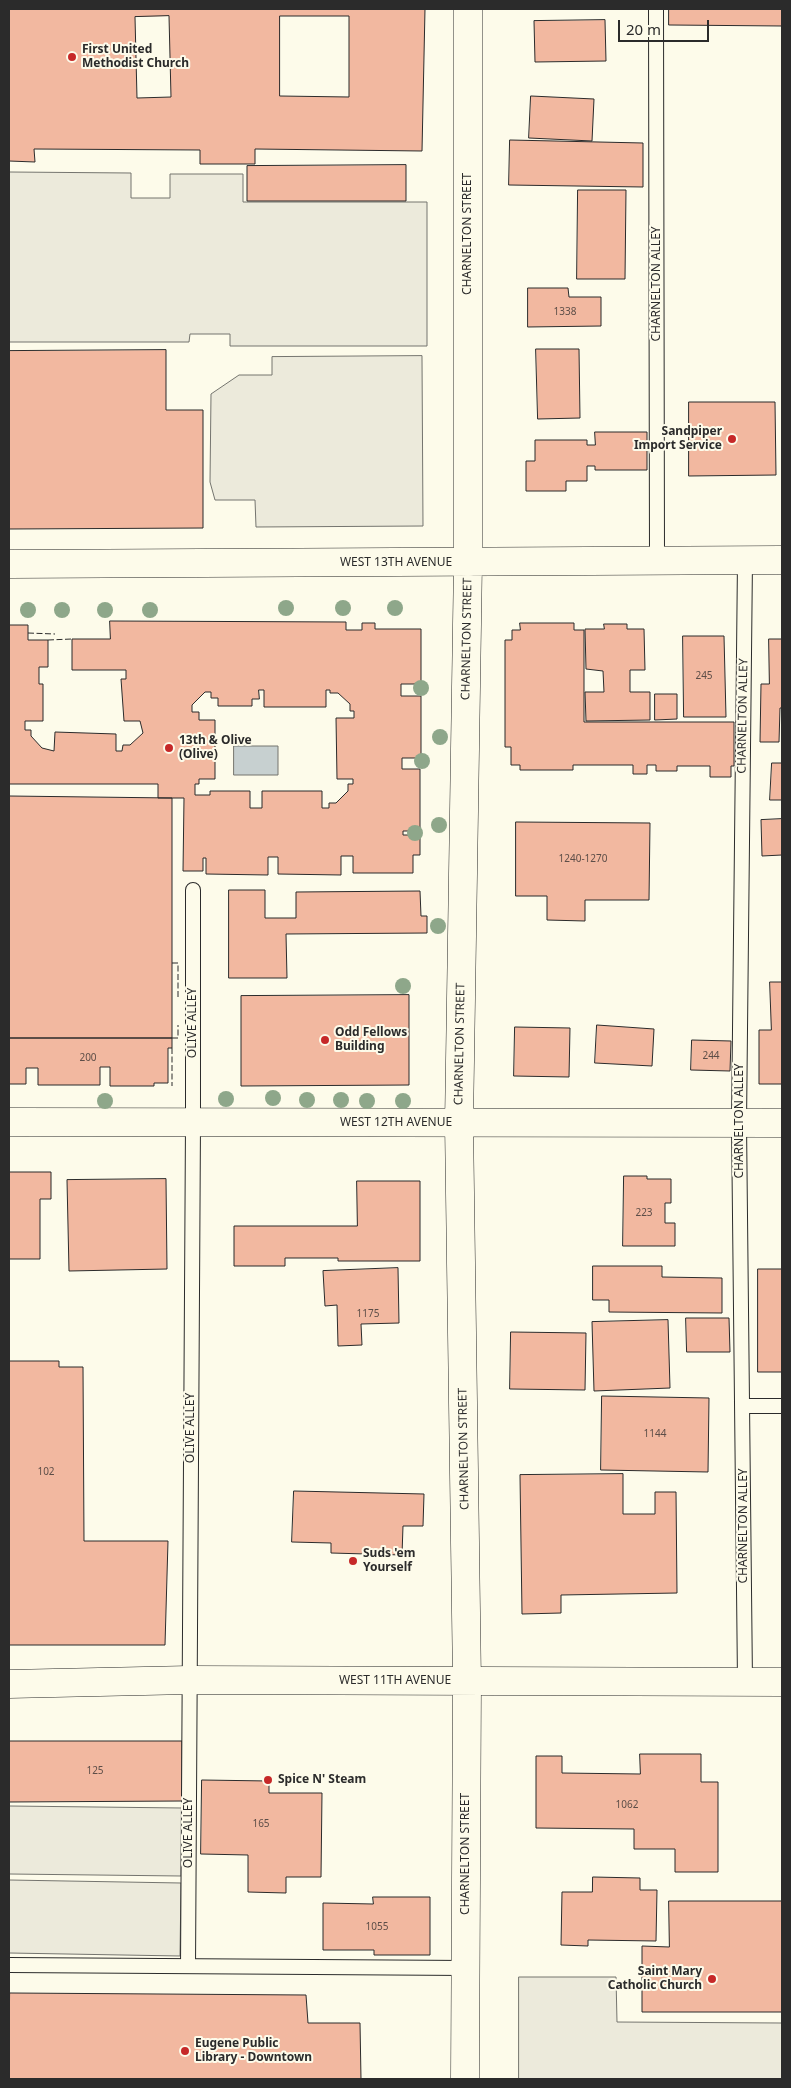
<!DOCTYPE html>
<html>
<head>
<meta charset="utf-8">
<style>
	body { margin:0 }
	#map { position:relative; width:791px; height:2088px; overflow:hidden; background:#fdfbea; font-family:"Noto Sans",sans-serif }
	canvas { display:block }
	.frame { position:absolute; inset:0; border:10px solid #2b2b2b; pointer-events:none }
	.scale { position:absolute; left:618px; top:20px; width:91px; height:22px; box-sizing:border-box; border:2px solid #2b2b2b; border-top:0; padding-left:6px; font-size:15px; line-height:18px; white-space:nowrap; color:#2b2b2b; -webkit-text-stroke:4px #fdfbea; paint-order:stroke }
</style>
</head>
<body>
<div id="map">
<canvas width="791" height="2088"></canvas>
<div class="frame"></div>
<div class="scale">20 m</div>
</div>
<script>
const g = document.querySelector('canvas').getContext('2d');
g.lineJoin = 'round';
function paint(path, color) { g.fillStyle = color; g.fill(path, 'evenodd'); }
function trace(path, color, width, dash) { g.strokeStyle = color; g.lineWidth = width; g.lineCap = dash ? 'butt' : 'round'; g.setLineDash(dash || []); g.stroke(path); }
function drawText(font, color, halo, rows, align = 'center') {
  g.font = font + ' "Noto Sans",sans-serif'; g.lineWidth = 4; g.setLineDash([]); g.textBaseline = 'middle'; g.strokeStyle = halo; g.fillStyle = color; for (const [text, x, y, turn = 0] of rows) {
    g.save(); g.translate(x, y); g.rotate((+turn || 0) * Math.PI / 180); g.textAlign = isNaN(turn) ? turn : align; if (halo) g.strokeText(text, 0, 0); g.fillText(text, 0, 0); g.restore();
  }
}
const parking = new Path2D(`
	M9 172 131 173V198H170V174H243V202H427V346H230V334H190L189 342H9Z
	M422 356 423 526 256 527 255 500H215L210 482 211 394 239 375H272V357Z
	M9 1806 182 1808 181 1876 9 1874Z
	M9 1880 181 1883 180 1956 9 1953Z
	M519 1977H616L617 2022 782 2023V2079H519Z`);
paint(parking, '#eceadb');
trace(parking, '#74746e', 1);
const water = new Path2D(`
	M234 746H278V775H234Z`);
paint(water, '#c7d0d0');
trace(water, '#74746e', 1);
const building = new Path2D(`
	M9 9H425L422 151 255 149V164H200V150L34 149 35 162 9 161ZM169 16 171 97 137 98 135 17ZM280 16H349V97L280 96Z
	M669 9H782V26L669 25Z
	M605 20 606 61 535 62 534 21Z
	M531 96 594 99 592 141 529 138Z
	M510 140 643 143V187L509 185Z
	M406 165V201H247V166Z
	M578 190H626L625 279H577Z
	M528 288H568L569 297H601V326L528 327Z
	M536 349H579L580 418 538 419Z
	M166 350V410H203V528L9 529V351Z
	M689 402H775L776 475 689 476Z
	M595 432H647V470H595V466H587V481H566V491H526V461H535V440H587V445H595Z
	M110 621 346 622V630H362V623H375V629H421V684H401V696H421V758H402V769H420V831H403V835H420V855H413V873H353V856H341V875L278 874V857H268V875L206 874V858H203V871H183L184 798H158V784H9V625H28V640H48V667H39V684H43V721H25V730H31V736L42 748 54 751 55 732 116 734V751H122L123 745H130L143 733 140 721H124L121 679H126V670H72V639H110ZM259 690H264V707H326V690H330V693H338L350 704V711H354V718H336L337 779H353V784H348V791L336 803H329V808H322V791H262V808H250V791H210V795H195V784H199V779H215V720H199V712H192V705L205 692H211V698H218V706H252V699H259Z
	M520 623H574V630H584V722H734V766H731V777H710V766H677V771H656V765H647V774H633V765H573V770H520V765H511V747H505V640H512V630H520Z
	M604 624H627V629H644L645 670H630V692H650V720L586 721 585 692H604L603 671 586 669 585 629H604Z
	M683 636H724L726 717H684Z
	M769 639H782V708H780L779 742H760L761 684H769Z
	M655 694H677V719L655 720Z
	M772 763H782V800H770Z
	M9 796 172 798V1038H9Z
	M782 819V855L762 856 761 820Z
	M516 822 650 823 649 900H585V921L547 920V896H516Z
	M229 890H265V918H296V892L420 891 421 916H427V933L286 934 287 978H229Z
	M770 982H782V1084H759V1030H771Z
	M409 995V1085L241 1086V996Z
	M597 1025 654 1029 652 1066 595 1063Z
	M515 1027 570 1028 569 1077 514 1076Z
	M9 1038H172V1048H168V1083H154V1086H110V1067H100V1085H38V1068H26V1084H9Z
	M692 1040 731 1041 730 1071 691 1070Z
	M9 1172H51V1199H40V1259H9Z
	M624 1176H647V1179H671V1203H665V1223H675V1246H623Z
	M166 1179 167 1269 69 1271 67 1180Z
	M357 1181H420V1261H338V1258H285V1266H234V1226H357Z
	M593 1266H662V1277L722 1278V1313L609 1312V1300H593Z
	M398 1268 399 1323 361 1324 362 1345 338 1346 337 1305 325 1306 323 1271Z
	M758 1269H782V1372H758Z
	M686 1318H729L730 1352H687Z
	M668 1320 670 1388 594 1391 592 1322Z
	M511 1332 586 1333 585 1390 510 1389Z
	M9 1361H59V1367H83L84 1541H168L165 1645H9Z
	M602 1396 709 1398 708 1472 601 1470Z
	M623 1474V1514H655V1492H676L677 1593 561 1595V1613L522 1614 520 1475Z
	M294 1491 424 1494 423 1526H403L402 1555 331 1553V1543L292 1542Z
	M9 1741H182V1801L9 1802Z
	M640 1754H701V1782H718V1872H675V1849H634V1829L536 1828V1756H562V1773L640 1774Z
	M202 1780 269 1781V1793H322L321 1877H286V1893L248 1892V1855L201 1854Z
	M593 1877 640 1878V1890H657L656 1941 588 1940V1946L561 1945 562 1892H592Z
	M373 1897H430V1955H374V1950H323V1903L373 1904Z
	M669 1901H782V2012H642V1946L669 1947Z
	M10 1993 306 1995 308 2023H360L361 2079H9Z`);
paint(building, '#f2b8a0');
trace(building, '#2b2b2b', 1);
const lane = new Path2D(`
	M656 9 657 559
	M745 560 739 1123 745 1682
	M743 1406H782
	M9 1965 466 1968
	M188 1966 193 1123V890`);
const street = new Path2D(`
	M468 9V562
	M9 1122 782 1123`);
const secondary = new Path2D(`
	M9 564 782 560
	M9 1684 189 1680 782 1682
	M465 2079 467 1682 459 1123 468 562`);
trace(lane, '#2b2b2b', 16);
trace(street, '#2b2b2b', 29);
trace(secondary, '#2b2b2b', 29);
trace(lane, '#fdfbea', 14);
trace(street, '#fdfbea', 28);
trace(secondary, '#fdfbea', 28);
trace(new Path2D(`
	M28 633 55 634
	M48 640 72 639
	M172 963H178V999
	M172 1038H178V1025
	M172 1048V1086`), '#2b2b2b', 1, [6, 2.5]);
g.fillStyle = '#8ea78a';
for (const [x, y] of [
	[286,608],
	[343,608],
	[395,608],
	[28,610],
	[62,610],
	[105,610],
	[150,610],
	[421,688],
	[440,737],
	[422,761],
	[439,825],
	[415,833],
	[438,926],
	[403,986],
	[273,1098],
	[226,1099],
	[307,1100],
	[341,1100],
	[105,1101],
	[367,1101],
	[403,1101]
]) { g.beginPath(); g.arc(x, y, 8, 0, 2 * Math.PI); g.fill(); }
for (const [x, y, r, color] of [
	[72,57,5,"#c62828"],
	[732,439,5,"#c62828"],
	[169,748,5,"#c62828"],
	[325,1040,5,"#c62828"],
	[353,1561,5,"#c62828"],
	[268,1780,5,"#c62828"],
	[712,1979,5,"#c62828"],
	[185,2051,5,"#c62828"]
]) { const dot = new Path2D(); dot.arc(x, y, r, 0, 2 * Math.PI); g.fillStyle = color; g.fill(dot); trace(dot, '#fdfbea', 2); }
drawText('10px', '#5d4e48', null, [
	["1338",565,312],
	["245",704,676],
	["1240-1270",583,859],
	["244",711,1056],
	["200",88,1058],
	["223",644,1213],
	["1175",368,1314],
	["1144",655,1434],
	["102",46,1472],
	["125",95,1771],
	["1062",627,1805],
	["165",261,1824],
	["1055",377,1927]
]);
drawText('bold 12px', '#2b2b2b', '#fdfbea', [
	["First United",82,50],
	["Methodist Church",82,64],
	["Sandpiper",722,432,"right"],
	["Import Service",722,446,"right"],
	["13th & Olive",179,741],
	["(Olive)",179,755],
	["Odd Fellows",335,1033],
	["Building",335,1047],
	["Suds 'em",363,1554],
	["Yourself",363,1568],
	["Spice N' Steam",278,1780],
	["Saint Mary",702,1972,"right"],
	["Catholic Church",702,1986,"right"],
	["Eugene Public",195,2044],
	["Library - Downtown",195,2058]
], 'left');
drawText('12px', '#2b2b2b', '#fdfbea', [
	["CHARNELTON STREET",468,234,-90],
	["CHARNELTON ALLEY",657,284,-90],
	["WEST 13TH AVENUE",396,563],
	["CHARNELTON STREET",467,639,-89],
	["CHARNELTON ALLEY",743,716,-89],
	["OLIVE ALLEY",193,1023,-90],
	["CHARNELTON STREET",460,1044,-89],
	["CHARNELTON ALLEY",740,1121,-90],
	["WEST 12TH AVENUE",396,1123],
	["OLIVE ALLEY",191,1428,-90],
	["CHARNELTON STREET",464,1449,-91],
	["CHARNELTON ALLEY",744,1526,-90],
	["WEST 11TH AVENUE",395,1681],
	["OLIVE ALLEY",189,1833,-90],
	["CHARNELTON STREET",466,1854,-90]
]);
</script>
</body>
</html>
